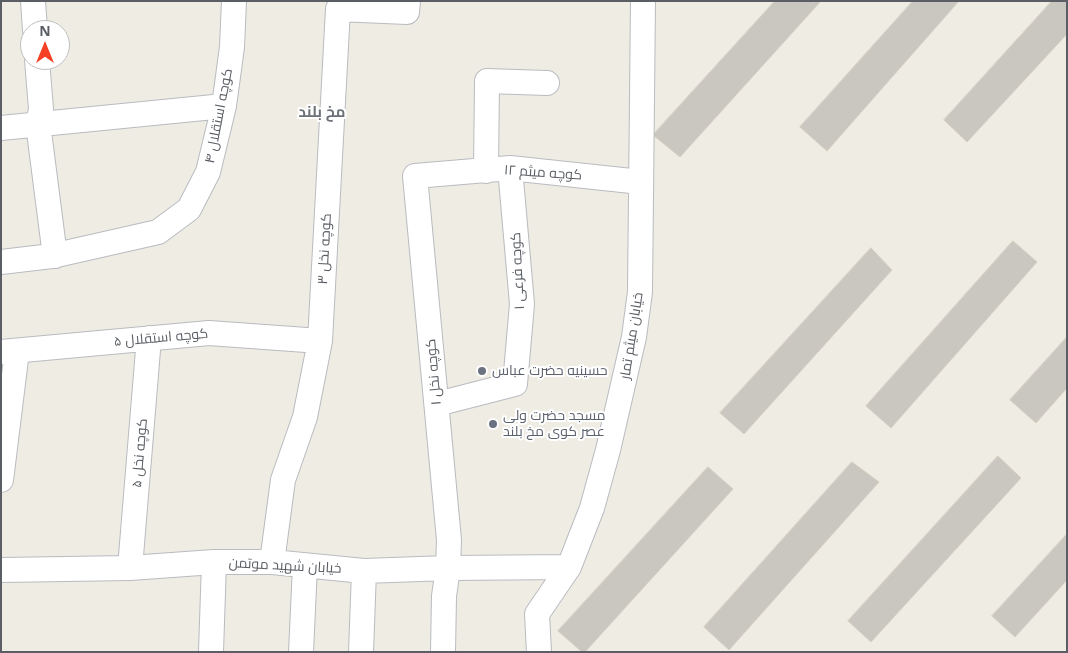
<!DOCTYPE html>
<html>
<head>
<meta charset="utf-8">
<style>
	body { margin:0 }
	#map { position:relative; width:1068px; height:653px; overflow:hidden; background:#efede3; font-family:"Noto Sans",sans-serif }
	canvas { display:block }
	.frame { position:absolute; inset:0; border:2px solid #5b5f65; pointer-events:none }
	.north { position:absolute; left:20px; top:20px; width:50px; height:50px; box-sizing:border-box; background:#fff; border:1px solid #bdbfc1; border-radius:50%; rotate:0deg; font-size:14px; font-weight:700; line-height:20px; text-align:center; color:#5b5f65 }
	.north::after { content:''; display:block; margin:auto; width:18px; height:22px; background:#f54023; clip-path:polygon(50% 0,100% 100%,50% 72%,0 100%) }
</style>
</head>
<body>
<div id="map">
<canvas width="1068" height="653"></canvas>
<div class="frame"></div>
<div class="north">N</div>
</div>
<script>
const g = document.querySelector('canvas').getContext('2d');
g.lineJoin = 'round';
function paint(path, color) { g.fillStyle = color; g.fill(path, 'evenodd'); }
function trace(path, color, width, dash) { g.strokeStyle = color; g.lineWidth = width; g.lineCap = dash ? 'butt' : 'round'; g.setLineDash(dash || []); g.stroke(path); }
function drawText(font, color, halo, rows, align = 'center') {
  g.font = font + ' "Noto Sans",Cairo,sans-serif'; g.lineWidth = 4; g.setLineDash([]); g.textBaseline = 'middle'; g.strokeStyle = halo; g.fillStyle = color; for (const [text, x, y, turn = 0] of rows) {
    g.save(); g.translate(x, y); g.rotate((+turn || 0) * Math.PI / 180); g.textAlign = isNaN(turn) ? turn : align; if (halo) g.strokeText(text, 0, 0); g.fillText(text, 0, 0); g.restore();
  }
}
const building = new Path2D(`
	M775 1H821L680 157 653 135Z
	M913 1H959L827 151 800 127Z
	M1052 1H1067V34L967 142 944 120Z
	M1013 241 1037 262 891 428 866 406Z
	M871 248 892 270 744 434 720 413Z
	M1067 337V388L1036 423 1010 400Z
	M998 456 1021 478 871 642 848 621Z
	M852 462 879 482 729 650 704 627Z
	M708 467 733 489 585 652H582L558 631Z
	M1067 534V580L1015 637 992 616Z`);
paint(building, '#cac7c0');
trace(building, '#d4cfc1', 1);
const minor = new Path2D(`
	M33 1 35 30
	M37 60 41 109 38 124 55 256
	M1 128 224 106
	M486 171 487 81 547 83
	M1 262 52 256 158 232 189 209 208 172 224 106 232 47 234 1
	M1 352 209 333 320 341
	M437 404 515 384 522 304 510 168
	M1 480 17 351
	M272 562 283 480 305 417 320 341 338 9 407 12 408 1
	M130 568 149 338
	M1 570 130 568 214 562H272L364 571 448 568 569 567
	M211 652 214 562
	M301 652 305 566
	M361 652 364 571
	M443 652 444 596 448 568 449 540 415 176 510 168 641 182
	M539 652 537 614 569 567 592 508 608 450 634 337 640 292 643 1`);
trace(minor, '#b8bbc0', 26);
trace(minor, '#fff', 24);
for (const [x, y, r, color] of [
	[482,371,5,"#6b7280"],
	[493,424,5,"#6b7280"]
]) { const dot = new Path2D(); dot.arc(x, y, r, 0, 2 * Math.PI); g.fillStyle = color; g.fill(dot); trace(dot, '#fff', 2); }
drawText('14px', '#5b5f65', '#fff', [
	["کوچه استقلال ۴",219,116,-79],
	["کوچه میثم ۱۲",543,173,4],
	["کوچه نخل ۳",325,249,-87],
	["کوچه فرعی ۱",518,271,-93],
	["خیابان میثم تمار",632,336,-81],
	["کوچه استقلال ۵",161,338,-5],
	["کوچه نخل ۱",434,372,-95],
	["کوچه نخل ۵",140,453,-85],
	["خیابان شهید موتمن",285,566,3]
]);
drawText('14px', '#5b616d', '#fff', [
	["حسینیه حضرت عباس",492,371],
	["مسجد حضرت ولی",503,416],
	["عصر کوی مخ بلند",503,432]
], 'left');
drawText('bold 15px', '#6c7177', '#fff', [
	["مخ بلند",322,113]
]);
</script>
</body>
</html>
